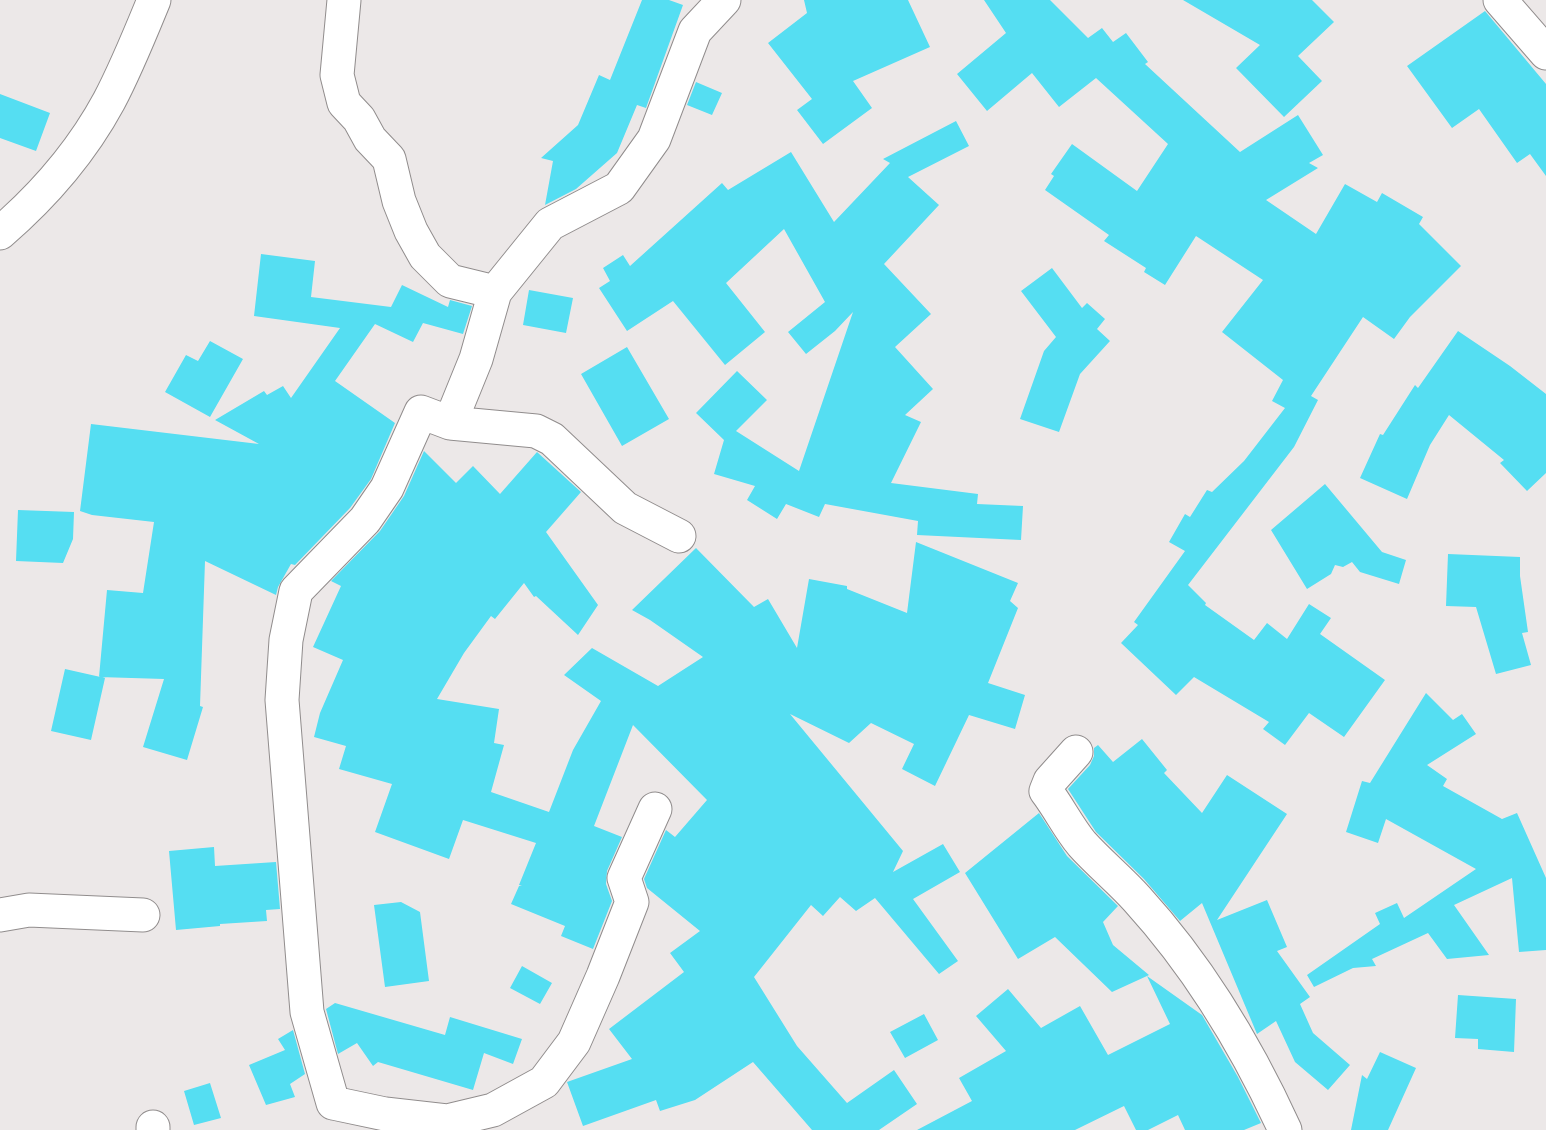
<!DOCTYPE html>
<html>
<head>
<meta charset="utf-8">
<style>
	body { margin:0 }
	canvas { display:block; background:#ece8e8 }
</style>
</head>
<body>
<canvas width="1546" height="1130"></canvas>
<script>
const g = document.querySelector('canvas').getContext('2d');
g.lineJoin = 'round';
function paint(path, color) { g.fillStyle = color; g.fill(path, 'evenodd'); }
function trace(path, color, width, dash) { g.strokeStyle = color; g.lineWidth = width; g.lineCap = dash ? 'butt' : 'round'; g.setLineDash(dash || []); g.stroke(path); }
paint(new Path2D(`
	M642 0H669L683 5 646 108 637 105 617 153 576 189 545 205 553 161 541 158 578 125 599 75 610 80Z
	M804 0H908L930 47 853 81 872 108 823 144 797 110 812 99 768 43 807 13Z
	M984 0H1050L1088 38 1102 28 1113 42 1126 33 1148 62 1145 64 1240 152 1298 115 1323 155 1309 163 1318 168 1266 200 1316 234 1345 184 1377 202 1382 193 1423 217 1419 224 1461 266 1410 317 1394 339 1363 317 1311 396 1318 400 1294 447 1188 585 1206 603 1205 605 1254 640 1267 623 1287 639 1309 604 1331 618 1320 634 1385 680 1344 737 1309 713 1285 745 1263 729 1269 722 1194 677 1176 695 1121 643 1138 625 1134 622 1185 551 1169 542 1185 514 1190 517 1207 490 1212 492 1244 461 1285 408 1272 401 1283 380 1222 332 1263 280 1196 236 1165 285 1144 272 1146 268 1104 241 1109 235 1045 190 1054 176 1051 174 1072 144 1137 191 1168 144 1096 78 1059 107 1032 73 987 111 957 74 1006 33Z
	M1183 0H1312L1334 22 1298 56 1322 81 1284 117 1236 68 1260 45Z
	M1485 11 1546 84V176L1530 154 1517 163 1479 109 1452 128 1407 66Z
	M696 82 722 93 712 115 687 105Z
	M0 94 50 113 36 151 0 138Z
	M956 121 969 146 908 177 939 205 884 264 931 314 895 347 933 389 905 415 921 422 891 483 978 494 977 504 1023 506 1021 540 917 535 918 521 825 504 819 517 786 504 777 519 747 500 755 486 714 474 724 440 696 413 737 371 767 400 736 431 799 471 853 312 835 331 806 354 788 332 825 302 784 229 726 283 765 332 725 365 673 301 627 331 599 288 610 281 603 268 623 255 630 266 722 183 728 190 791 152 834 222 890 163 883 159Z
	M261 254 315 261 311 297 391 307 402 285 448 307 450 300 472 306 463 334 423 323 413 342 375 324 335 381 395 423 371 479 350 508 295 565 291 564 278 587 276 595 205 561 200 706 203 707 187 760 143 747 164 679 99 677 107 590 143 593 154 522 92 515 80 511 91 424 259 444 215 420 264 391 267 395 283 386 291 398 340 328 254 316Z
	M1052 268 1082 308 1087 303 1105 319 1097 329 1110 341 1080 374 1059 432 1020 419 1044 351 1056 337 1021 291Z
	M529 290 573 298 566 333 523 325Z
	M1458 331 1510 366 1546 394V473L1527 491 1500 463 1504 460 1449 415 1430 445 1407 499 1360 478 1380 434 1383 435 1415 385 1418 388Z
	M210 341 243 359 210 417 165 392 186 355 198 361Z
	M627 347 669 419 622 446 581 374Z
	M424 451 456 483 473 466 500 494 537 452 581 492 546 532 598 605 578 635 536 596 534 597 524 583 495 619 491 616 464 653 437 699 499 709 494 743 504 745 491 792 549 812 573 750 601 701 564 675 592 648 658 686 703 657 650 620 632 610 696 548 754 607 768 599 797 648 809 579 847 586V589L907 613 916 542 1018 583 1010 601 1018 608 988 683 1025 695 1015 729 969 715 935 786 902 769 914 744 871 723 849 743 790 714 903 851 893 872 943 844 960 872 913 899 958 961 939 974 875 898 856 911 840 897 823 916 811 905 754 977 797 1046 847 1103 894 1070 917 1104 879 1130H812L753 1062 695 1100 660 1111 656 1100 583 1126 567 1082 632 1059 609 1029 684 972 670 953 700 931 647 888 644 879 666 830 675 837 707 800 633 725 594 826 622 837 607 871 606 884 612 901 593 949 561 936 565 926 511 904 519 886H522L519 885 536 843 463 820 449 859 375 832 392 784 339 769 346 746 314 737 320 713 343 660 313 647 341 586 331 581 380 531 404 496Z
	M1325 484 1382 552 1406 560 1399 584 1360 572 1352 562 1343 567 1335 565 1331 574 1307 589 1271 530Z
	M18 510 74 512 73 539 63 563 16 561Z
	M1448 554 1520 557V576L1528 632 1522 633 1531 665 1496 674 1476 607 1446 606Z
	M65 669 105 678 91 740 51 731Z
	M1426 693 1453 720 1462 714 1476 734 1427 765 1447 779 1443 786 1502 819 1517 813 1546 878V950L1519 952 1512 878 1454 905 1489 955 1447 959 1428 933 1372 959 1376 966 1353 968 1314 987 1307 975 1380 924 1375 913 1397 903 1404 918 1476 869 1386 819 1378 843 1346 832 1362 781 1370 783Z
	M1142 739 1167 770 1164 773 1202 813 1227 775 1287 814 1217 920 1267 900 1287 947 1277 951 1310 997 1300 1004 1313 1033 1350 1065 1328 1090 1295 1062 1276 1021 1257 1034 1202 903 1180 921 1144 879 1096 832 1068 789 1090 765 1094 756V748L1098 745 1113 762Z
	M1039 813 1067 856 1118 906 1103 922 1113 945 1149 975 1147 976 1202 1015 1238 1077 1261 1123 1244 1130H1185L1178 1115 1148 1130H1136L1124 1106 1075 1130H917L972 1101 959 1078 1006 1051 976 1016 1008 989 1041 1028 1080 1006 1108 1055 1170 1024 1147 976 1112 992 1055 937 1018 959 965 873Z
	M214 847 215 866 276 862 280 909 266 910 267 921 220 924V926L176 930 169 851Z
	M401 902 420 912 429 981 385 987 374 905Z
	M522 966 552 983 540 1004 510 988Z
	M1458 995 1516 999 1514 1052 1478 1049V1039L1455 1038Z
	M335 1003 445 1035 450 1017 522 1039 513 1064 484 1053 473 1090 378 1062 373 1066 357 1043 338 1054 326 1009Z
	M924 1014 938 1040 905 1058 890 1032Z
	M293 1030 305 1074 290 1084 295 1097 266 1105 249 1065 285 1050 278 1039Z
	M1380 1052 1416 1068 1388 1130H1351L1362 1075 1367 1079Z
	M210 1083 221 1118 194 1125 184 1091Z`), '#55def2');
const minor = new Path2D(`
	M344 0 337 75 344 103 359 119 370 139 389 159 399 201 411 231 425 256 450 281 495 292
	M1500 0 1546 53
	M0 233C43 196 82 151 109 101 126 69 140 34 154 0
	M450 423 536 431 552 439 625 508 679 536
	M1076 752 1050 781 1046 791C1059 808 1068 827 1082 844 1099 863 1120 880 1137 899 1199 967 1247 1047 1285 1130
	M0 915 29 910 143 915
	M333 1103 307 1012 282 700 286 640 296 591 365 520 387 488 421 412 450 423 476 359 495 292 550 224 619 188 654 139 695 31 724 0
	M333 1103 385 1114 447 1121 493 1110 544 1082 574 1042 603 976 632 902 624 878 655 809
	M153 1130V1127`);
trace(minor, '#918d8d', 35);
trace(minor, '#fff', 33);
</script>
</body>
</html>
